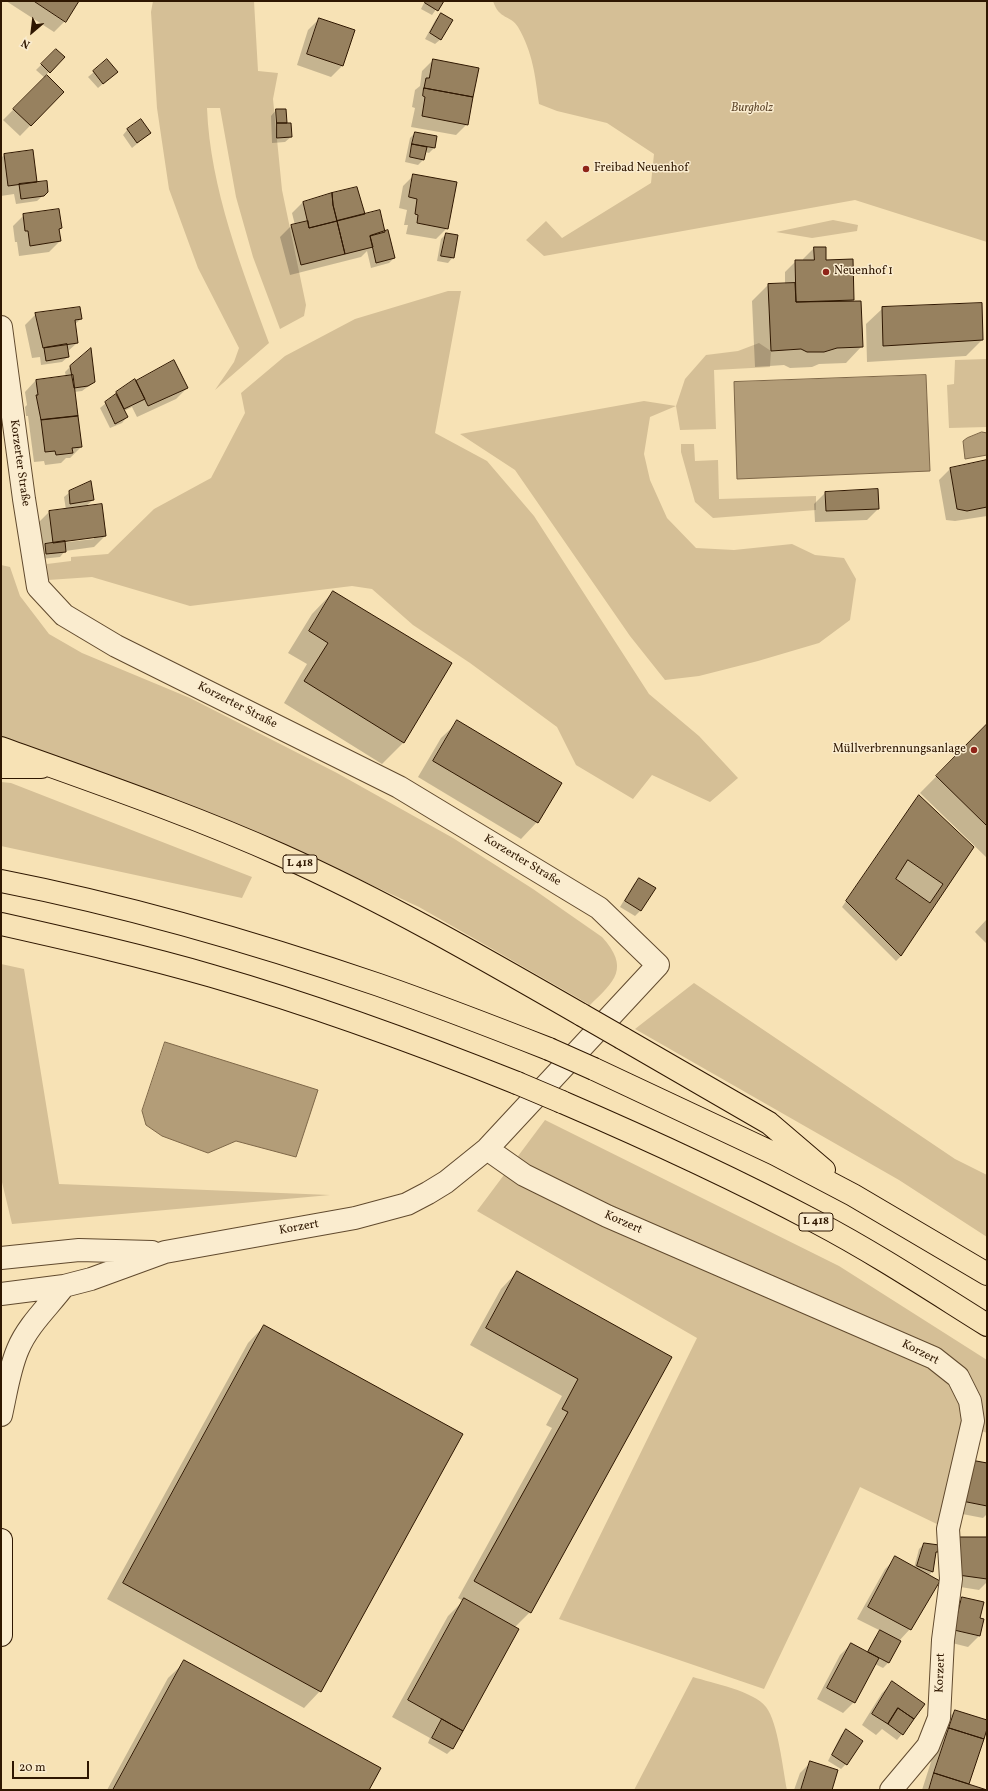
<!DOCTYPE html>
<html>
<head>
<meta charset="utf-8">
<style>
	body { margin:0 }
	#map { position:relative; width:988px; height:1791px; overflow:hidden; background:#f7e2b5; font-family:Vollkorn,serif }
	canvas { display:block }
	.frame { position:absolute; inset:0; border:2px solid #2f1701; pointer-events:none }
	.north { position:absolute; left:12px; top:12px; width:40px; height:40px; -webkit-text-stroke:3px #faeccf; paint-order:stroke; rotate:208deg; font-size:11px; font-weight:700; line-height:16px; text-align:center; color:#2f1701 }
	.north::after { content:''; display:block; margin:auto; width:14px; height:18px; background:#2f1701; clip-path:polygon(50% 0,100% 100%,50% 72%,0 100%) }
	.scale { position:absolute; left:12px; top:1761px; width:77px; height:18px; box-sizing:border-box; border:2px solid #2f1701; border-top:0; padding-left:5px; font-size:12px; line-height:14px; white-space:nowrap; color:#2f1701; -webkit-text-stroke:3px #faeccf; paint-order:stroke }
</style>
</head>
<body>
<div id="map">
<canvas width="988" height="1791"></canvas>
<div class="frame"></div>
<div class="north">N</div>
<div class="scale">20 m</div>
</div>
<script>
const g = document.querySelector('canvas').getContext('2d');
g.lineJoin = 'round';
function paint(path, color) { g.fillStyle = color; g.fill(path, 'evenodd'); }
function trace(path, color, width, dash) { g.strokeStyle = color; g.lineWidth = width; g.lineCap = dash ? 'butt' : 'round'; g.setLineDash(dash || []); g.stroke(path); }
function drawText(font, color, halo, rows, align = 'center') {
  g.font = font + ' Vollkorn,serif'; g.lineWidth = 3; g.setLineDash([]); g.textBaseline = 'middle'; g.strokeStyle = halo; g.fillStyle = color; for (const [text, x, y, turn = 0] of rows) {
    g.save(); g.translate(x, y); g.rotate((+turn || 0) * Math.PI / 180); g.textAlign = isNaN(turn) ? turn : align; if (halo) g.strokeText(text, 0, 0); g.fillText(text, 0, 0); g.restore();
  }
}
paint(new Path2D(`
	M153 1H254L258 71 278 73 273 99 282 190 306 305 304 316 280 329 253 257 236 197 220 108H207C210 188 242 269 269 343L215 390 234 362 239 348 198 268 169 189 157 108 151 12Z
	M493 1H987V242L855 200 544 256 526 240 546 221 562 238 651 183 654 154 607 123 557 111 539 104C535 75 533 53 518 27 511 15 499 20 493 1Z
	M833 220 858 225 857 231 812 238 776 232Z
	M448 291H461L435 433 487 461 534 516 649 694 699 736 738 778 710 802 652 775 633 799 576 765 557 727 470 663 413 625 372 589 352 586 190 606 92 577 48 580 47 564 71 561V557L108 554 154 509 211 478 245 413 241 393 285 356 355 319Z
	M759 343 771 351 770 367 714 370 716 429 680 430 676 406 650 417 644 454 650 480 667 518 696 548 734 550 792 544 815 555 844 558 856 579 850 620 819 643 758 661 699 676 665 680 630 636 515 470 460 434 644 401 676 406 685 379 706 355 738 351Z
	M987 359V427L949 428 947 385 954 384 955 360Z
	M681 444H694L695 461 718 460 719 499 816 496V510L713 518 695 502 681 452Z
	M1 565 10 567 20 596 49 634 82 653 190 698 337 773 453 838 533 889 602 937C630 968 615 981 590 1005L419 907 279 842 154 791 1 736Z
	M1 782 11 783 252 877 242 898 1 846Z
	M1 964 24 969 59 1184 330 1195 12 1224 1 1178Z
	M694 983 955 1159 987 1175V1237L899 1180 635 1029Z
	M545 1120 839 1266 987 1360V1433L965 1425 941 1526 860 1487 764 1689 559 1619 697 1338 477 1211Z
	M693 1677C712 1683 754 1691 766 1707 778 1722 783 1770 787 1790H634Z`), '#d5bf96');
const water = new Path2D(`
	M926 375 930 471 737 479 734 382Z
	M982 432 987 433V455L965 459 963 441 967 438Z
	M165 1042 318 1090 296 1157 236 1141 208 1153 162 1136 146 1125 142 1111Z`);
paint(water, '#b39d78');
trace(water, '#7e6748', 1);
paint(new Path2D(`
	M6 1H78L65 21 54 32Z
	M425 1H442L432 15 421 9Z
	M441 14V39L435 44 425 39 436 19Z
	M319 19 342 66 331 77 297 65 308 30Z
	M56 50 63 57 46 75 63 92 20 136 3 120 45 78 36 70Z
	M433 60 467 124 456 135 411 127 415 108 412 107 415 90 420 86 422 71Z
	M107 61 111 77 98 88 88 77Z
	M276 110 286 124 291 137 285 142 272 143 271 116Z
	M128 129 150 133 132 148 123 135Z
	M415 133 434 148 429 153 425 152 423 160 418 165 405 162 410 138Z
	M32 151 36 183 47 192 37 201 16 204 14 194 1 196V158L4 155Z
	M414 175 447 228 436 239 406 234 408 225H404L407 210 399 208 403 186Z
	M303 202 384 232 394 258 389 263 371 268 367 251 361 257 290 275 280 237 291 226 295 225 292 213Z
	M24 215 61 228 59 231 60 241 49 252 19 256 17 242H15L13 226Z
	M446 234 453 257 448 263 437 261 441 239Z
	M814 248 853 300 851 302 862 346 846 363 819 364 812 367 790 368 784 365 755 367 752 301 768 285 785 284V272L796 261H803V259Z
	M883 308 982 340 966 356 867 362 866 324Z
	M36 314 81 319 74 325 77 343 67 352 68 357 62 362 41 365 40 357 32 358 25 325Z
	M71 366 94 382 82 391 74 392 81 447 70 458H66L61 463 45 465 44 461 34 462 28 416H26L25 407 27 405 25 392 36 380 66 377 65 372Z
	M134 380 135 383 187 388 176 399 137 417 132 407 124 411 127 417 122 423 110 428 100 408Z
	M987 461V516L955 521 946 520 939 480 950 469Z
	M877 490 878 509 867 520 815 522 814 504 825 493Z
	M70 492 93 500 85 507 105 536 94 547 65 551 60 557 41 559 39 522 50 511 66 510 64 497ZM94 537V539L60 543 59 541Z
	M333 592 451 664 403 743 382 764 284 703 307 664 288 653 312 614Z
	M458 722 561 783 537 822 521 839 418 777 441 738Z
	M987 725V858L920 793Z
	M919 796 972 847 901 956 896 961 842 907 914 801Z
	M639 879 654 889 640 911 635 916 620 907 634 884Z
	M987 919V944L975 932Z
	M517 1272 671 1357 530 1612 515 1627 518 1629 452 1749 447 1754 428 1743 430 1738 392 1717 448 1616 463 1601 458 1598 552 1428 546 1425 562 1396 470 1345 501 1289Z
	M264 1326 320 1691 304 1708 107 1599 248 1343Z
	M987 1464V1514L983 1518 952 1512Z
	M961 1538H987V1582L979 1590 948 1585 949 1549Z
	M924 1544 937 1552 934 1555 933 1571 928 1576 910 1629 899 1641 888 1663 883 1668 875 1664 854 1702 843 1713 817 1699 840 1655 851 1644 867 1652 875 1637 881 1631 857 1619 885 1569 896 1558 914 1568 919 1549Z
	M963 1598 978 1619 983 1620 979 1636 968 1647 944 1641 952 1609Z
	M185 1662 368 1790H107L168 1678Z
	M893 1682 902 1734 897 1740 882 1729 876 1735 862 1725 882 1693Z
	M955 1711 987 1721V1726L968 1785 985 1790H922L938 1740 945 1733 950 1716Z
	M846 1730V1764L841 1769 828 1761 841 1735Z
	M811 1762 831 1790H794L800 1773Z`), '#0003');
const building = new Path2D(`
	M34 1H79L66 22Z
	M426 1H444L438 11 425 3Z
	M441 13 453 20 441 40 430 33Z
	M319 18 355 30 343 66 307 54Z
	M56 49 65 57 50 73 41 64Z
	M107 59 118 72 103 84 93 71Z
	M433 59 479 68 473 97 424 88 426 78H429Z
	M47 75 64 92 31 126 13 109Z
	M424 88 473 97 468 125 422 116 425 97 423 96Z
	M276 109H286L287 123H277Z
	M141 119 151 133 137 143 127 129Z
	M277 123H291L292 137 277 138Z
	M415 132 437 136 435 148 412 144Z
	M412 144 427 147 424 160 410 157Z
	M33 150 37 182 8 186 4 154Z
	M413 174 457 182 448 229 417 223 418 215 415 214 417 199 409 197Z
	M47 181 48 192 44 196 21 199 19 184Z
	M357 187 365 214 337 221 333 205 332 193Z
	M332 193 333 205 337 221 309 228 303 202Z
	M59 209 62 228 59 229 61 241 30 246 28 231H25L23 214Z
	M380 210 385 232 370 236 373 247 345 254 337 221Z
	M308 221 309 228 337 221 345 254 301 265 291 225Z
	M388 230 395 258 376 263 370 236Z
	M446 233 458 235 454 258 441 256Z
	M814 247H826V260L853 259 854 300 796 302 795 260H814Z
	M795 283 796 302 861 301 863 347 837 348 824 352H807L801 349 771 351 768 284Z
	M982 303 983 340 883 346 882 307Z
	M80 307 82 319 75 320 78 343 43 348 35 313Z
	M67 344 69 357 46 361 44 348Z
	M91 348 95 382 88 386 74 388 70 366Z
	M174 360 188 388 148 406 136 381Z
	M73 375 78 416 41 420 36 395H38L36 380Z
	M135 379 145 399 124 409 116 392Z
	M116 394 128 417 115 424 105 402Z
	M78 416 82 447 72 448 73 453 56 455 55 451 45 452 41 420Z
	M987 460V507L967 511 957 509 950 468Z
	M91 481 94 500 70 504 69 491Z
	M878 489 879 509 826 511 825 492Z
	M102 504 106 536 53 543 49 511Z
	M65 541 66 552 46 554 45 544Z
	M333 591 452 663 404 743 304 681 328 643 309 631Z
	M457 720 562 783 538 823 433 761Z
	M987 724V826L936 776Z
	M919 795 974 847 901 956 846 901Z
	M908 860 943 884 930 903 896 879Z
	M639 878 656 888 641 911 625 901Z
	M517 1271 672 1357 531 1613 474 1581 568 1412 562 1409 578 1379 486 1328Z
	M264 1325 463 1434 321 1692 123 1583Z
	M971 1460 987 1463V1506L962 1501Z
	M960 1537H987V1579L958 1575Z
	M924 1543 939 1545 938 1552H936L933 1572 917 1566Z
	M895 1556 940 1581 911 1630 868 1607Z
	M962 1597 984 1602 980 1618 984 1619 980 1636 954 1630Z
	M464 1598 519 1629 463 1731 408 1700Z
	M880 1630 901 1641 889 1663 868 1652Z
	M851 1643 879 1658 855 1703 827 1688Z
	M184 1660 381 1768 369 1790H113Z
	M892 1681 925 1704 914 1719 898 1708 888 1724 872 1714Z
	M898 1708 914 1719 903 1735 888 1724Z
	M955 1710 987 1720V1729L984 1739 949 1728Z
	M442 1719 463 1731 453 1749 432 1738Z
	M949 1728 984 1739 969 1784 934 1773Z
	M846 1729 863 1741 847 1765 832 1755Z
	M810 1761 838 1770 832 1790H801Z
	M934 1773 987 1790H929Z`);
paint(building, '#97815f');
trace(building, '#2f1701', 1);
const street = new Path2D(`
	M1 327 24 499 38 587 64 615 116 646 399 787 599 908 658 965 487 1149 446 1182 428 1193 407 1204 355 1218 165 1252 91 1279 64 1286 1 1294
	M487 1149 524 1175 607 1216 934 1358 958 1377 970 1401 973 1421 948 1529 951 1579 943 1640 939 1718 928 1746 891 1790
	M1 1258 79 1250 152 1252
	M1 1415C6 1393 9 1370 18 1349 28 1325 49 1306 64 1286`);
const secondary = new Path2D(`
	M1 1540V1635`);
const highway = new Path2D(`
	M1 748C95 782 189 814 281 855 384 901 483 958 582 1015
	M1 767H41
	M1 881C129 906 256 943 379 985 436 1005 493 1027 549 1049
	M1 924C72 940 143 956 212 976 316 1006 417 1043 517 1083
	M622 1038 769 1123 824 1170
	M594 1069 775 1154 853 1195 987 1274
	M562 1102C648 1139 733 1178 816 1222 875 1253 931 1290 987 1325`);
trace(street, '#614a2e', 24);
trace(secondary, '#2f1701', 24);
trace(highway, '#2f1701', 24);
trace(street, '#faeccf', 22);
trace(secondary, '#faeccf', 22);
trace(highway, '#f7e2b5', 22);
const highwayBridge = new Path2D(`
	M582 1015 622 1038
	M549 1049 594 1069
	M517 1083 562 1102`);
trace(highwayBridge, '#2f1701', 24, []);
trace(highwayBridge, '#f7e2b5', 22);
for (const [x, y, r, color] of [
	[586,169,4,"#8f2418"],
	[826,272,4,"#8f2418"],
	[974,750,4,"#8f2418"]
]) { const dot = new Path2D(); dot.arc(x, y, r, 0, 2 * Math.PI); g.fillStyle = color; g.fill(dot); trace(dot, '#faeccf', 1.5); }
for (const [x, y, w] of [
	[300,864,34],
	[816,1222,34]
]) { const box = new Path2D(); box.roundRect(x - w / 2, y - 9, w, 18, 3); g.fillStyle = '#faeccf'; g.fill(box); trace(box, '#2f1701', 1); }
drawText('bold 11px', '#2f1701', null, [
	["L 418",300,864],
	["L 418",816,1222]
]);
drawText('italic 12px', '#61492e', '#faeccf', [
	["Burgholz",752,109]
]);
drawText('12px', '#2f1701', '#faeccf', [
	["Freibad Neuenhof",594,169],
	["Neuenhof 1",834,272],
	["Müllverbrennungsanlage",966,750,"right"]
], 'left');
drawText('12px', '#2f1701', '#faeccf', [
	["Korzerter Straße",19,463,82],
	["Korzerter Straße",237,706,27],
	["Korzerter Straße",522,861,31],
	["Korzert",623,1223,24],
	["Korzert",299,1228,-10],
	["Korzert",920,1353,27],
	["Korzert",941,1673,-88]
]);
</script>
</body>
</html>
